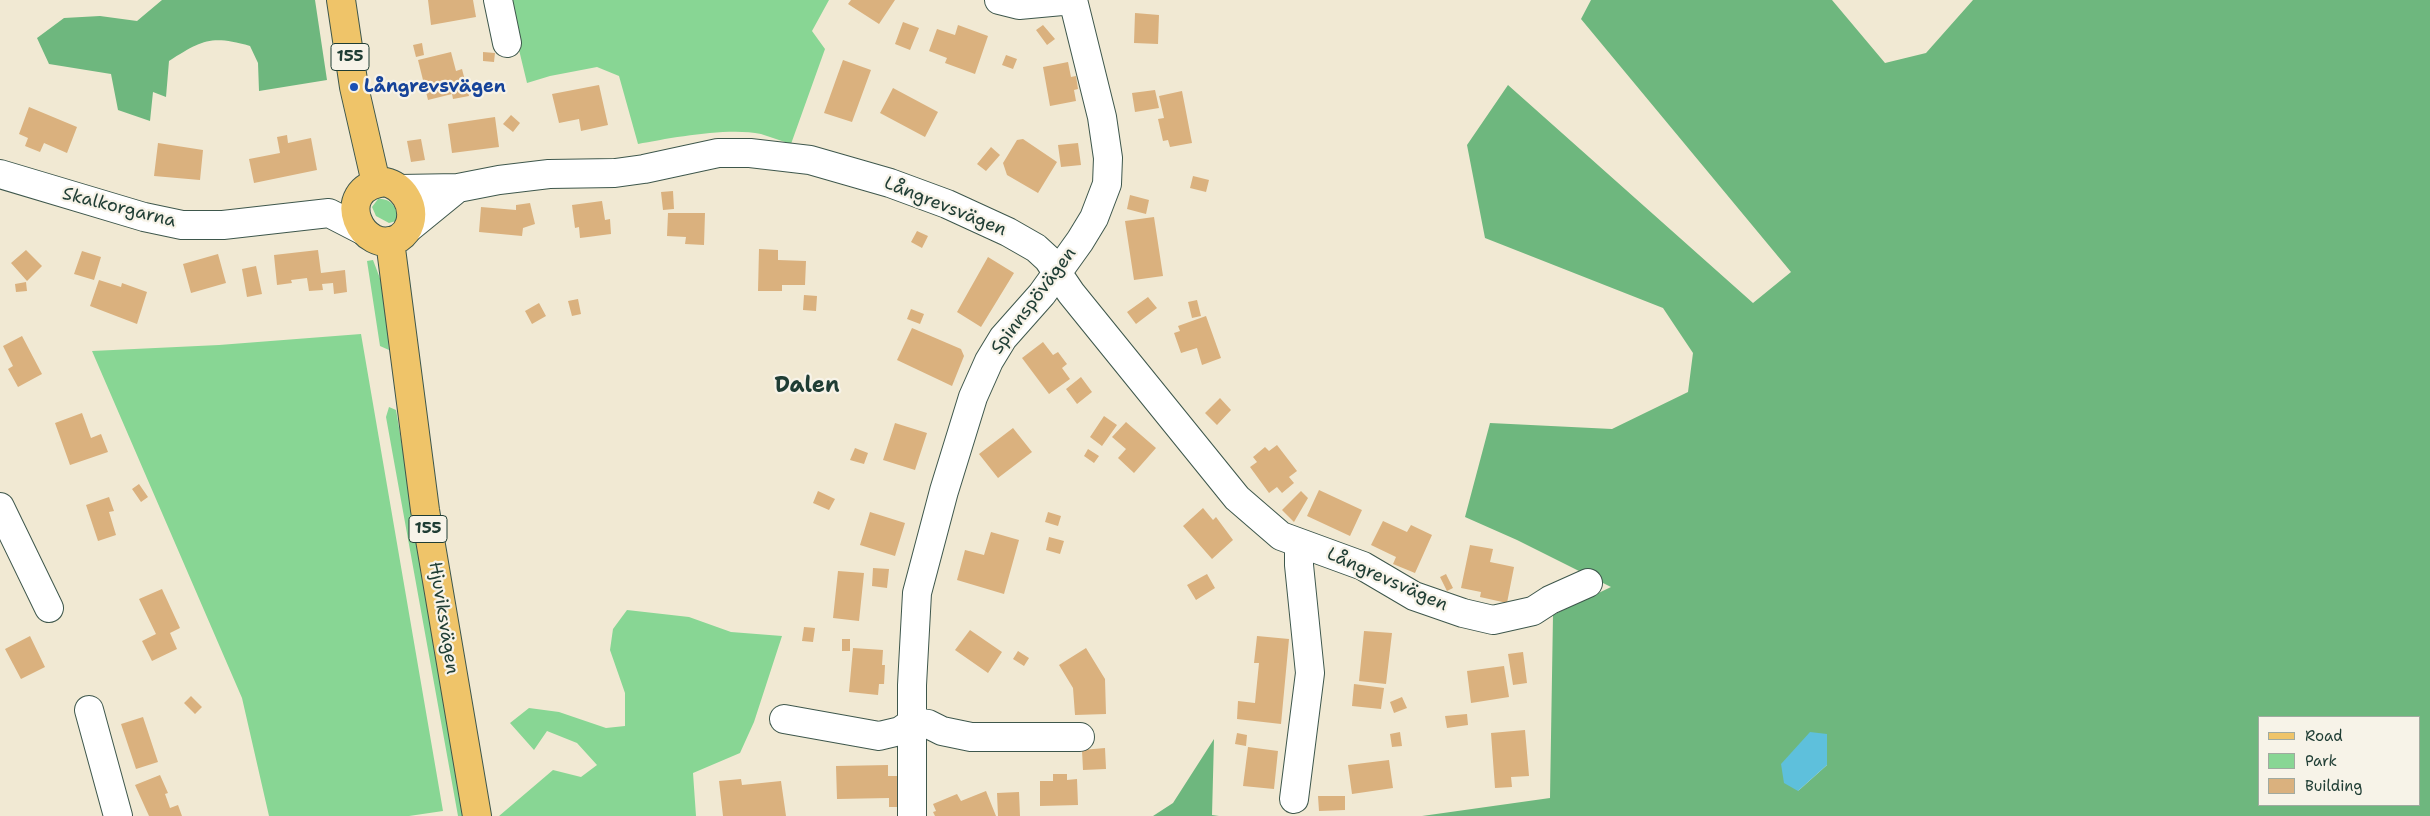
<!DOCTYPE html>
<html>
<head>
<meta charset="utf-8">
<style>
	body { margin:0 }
	#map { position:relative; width:2430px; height:816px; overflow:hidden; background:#f1e9d3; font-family:"Shantell Sans",sans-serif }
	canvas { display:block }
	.legend { position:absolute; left:2258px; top:716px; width:162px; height:90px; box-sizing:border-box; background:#f7f3e8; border:1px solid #a1aaa0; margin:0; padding:6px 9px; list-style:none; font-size:15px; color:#1f3d34 }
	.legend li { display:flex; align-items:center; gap:10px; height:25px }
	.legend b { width:25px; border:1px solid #a1aaa0 }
</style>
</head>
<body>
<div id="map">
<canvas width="2430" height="816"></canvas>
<ul class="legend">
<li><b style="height:6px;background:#efc469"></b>Road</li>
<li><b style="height:14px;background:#88d694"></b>Park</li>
<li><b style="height:14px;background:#dab17e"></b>Building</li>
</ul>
</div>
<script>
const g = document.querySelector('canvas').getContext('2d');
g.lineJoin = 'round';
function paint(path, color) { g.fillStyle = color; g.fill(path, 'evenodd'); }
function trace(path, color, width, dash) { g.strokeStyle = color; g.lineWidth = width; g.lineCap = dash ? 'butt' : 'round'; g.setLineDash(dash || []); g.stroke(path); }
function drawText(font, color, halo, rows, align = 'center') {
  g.font = font + ' "Shantell Sans",sans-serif'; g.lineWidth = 4.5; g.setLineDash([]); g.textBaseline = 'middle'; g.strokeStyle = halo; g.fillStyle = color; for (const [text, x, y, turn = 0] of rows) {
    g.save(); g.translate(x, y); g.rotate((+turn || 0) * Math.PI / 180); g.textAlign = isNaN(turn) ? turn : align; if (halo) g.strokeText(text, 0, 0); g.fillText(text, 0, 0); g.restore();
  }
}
paint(new Path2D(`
	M507 0H829L812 31 825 49 791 144C781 141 771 137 761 134 728 127 670 138 638 144L619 76 597 67 550 76 527 83Z
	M378 199C392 198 399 209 396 221L389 223 376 216 372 207Z
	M373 260 384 289 389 350 380 346 367 261Z
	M361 334 443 811 409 816H269L242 698 92 351 219 345Z
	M389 407 396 410 464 816H458L386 417Z
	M627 610 689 617 731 632 782 636 754 722 740 753 693 773 696 816H499L553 770 581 777 597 765 577 743 547 731 534 750 510 723 529 708 559 712 606 728 625 726V693L610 650 613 629Z`), '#88d694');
paint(new Path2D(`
	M162 0H315L327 80 259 91 258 63 250 46C211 35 202 40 169 61L166 97 153 92 150 121 118 110 111 74 49 64 37 38 64 18 100 16 137 21Z
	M1591 0H1832L1885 63 1926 53 1973 0H2430V816H1422L1550 798 1553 615 1611 587 1517 540 1465 517 1490 423 1612 429 1688 392 1693 353 1663 308 1485 238 1467 145 1508 85 1753 303 1791 272 1581 19ZM2259 717H2419V805H2259ZM1827 734V765L1798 791Z
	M1214 739 1212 815 1219 816H1153L1173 803Z`), '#6eb77e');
paint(new Path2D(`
	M1810 732 1827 734V765L1798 791 1784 783 1781 764Z`), '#5ec0dc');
paint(new Path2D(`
	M428 0H473L476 17 431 25Z
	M851 0H895L879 24 848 4Z
	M1135 13 1159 15 1158 44 1134 43Z
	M903 22 919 28 910 50 895 44Z
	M958 25 988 36 975 74 945 63 947 58 929 51 937 29 955 35Z
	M1043 25 1055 39 1047 45 1036 30Z
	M422 43 424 55 416 57 413 45Z
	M451 52 456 71 462 69 469 96 453 99 452 94 428 100 418 60Z
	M483 52 495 53 494 62 483 61Z
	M1006 55 1017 59 1013 69 1002 65Z
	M843 60 871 70 852 122 824 113Z
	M1068 62 1071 77 1076 76 1078 89 1074 90 1076 101 1050 106 1043 67Z
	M599 85 608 125 581 131 579 119 559 123 552 94Z
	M893 88 938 112 925 137 880 113Z
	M1155 90 1159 108 1135 112 1132 93Z
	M1182 91 1192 143 1170 147 1168 140 1163 141 1158 119 1164 118 1159 96Z
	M29 107 77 127 67 153 44 143 40 152 25 146 28 138 19 134Z
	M511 115 520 123 513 132 503 124Z
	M495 117 499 147 452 153 448 124Z
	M287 135 288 143 311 138 317 170 254 183 249 159 280 153 277 137Z
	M421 139 425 160 411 162 407 141Z
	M1023 139 1057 162 1038 193 1007 175 1003 163 1017 140Z
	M158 143 203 150 200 180 154 176Z
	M1078 143 1081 165 1061 167 1058 145Z
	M991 147 1000 155 986 171 977 164Z
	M1193 176 1209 180 1206 192 1190 188Z
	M673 191 674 209 663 210 661 192Z
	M1130 195 1149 200 1146 214 1127 209Z
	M602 201 605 220 610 219 611 234 580 238 579 227 575 228 572 205Z
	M530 203 535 224 523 228 522 236 479 232 481 207 516 210V205Z
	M668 213H705L704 245 685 244 686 237 667 236Z
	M1154 217 1163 276 1134 280 1125 221Z
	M917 231 928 236 922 248 911 242Z
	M759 249 778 250V260L806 261 805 285H782V291H758Z
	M26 250 42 266 27 281 11 263Z
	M318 250 321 273 345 270 347 292 334 294 333 283 322 284 323 290 309 291 307 278 291 280 292 283 277 285 274 255Z
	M82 251 101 257 94 280 74 274Z
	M218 254 226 283 191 293 183 264Z
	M988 257 1014 273 981 327 957 312Z
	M256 266 262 294 247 297 242 269Z
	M99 280 121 287 122 283 147 292 137 324 90 306Z
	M26 282 27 291 16 292 15 284Z
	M804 295 817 296 816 311 803 310Z
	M1148 297 1157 308 1136 324 1127 312Z
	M578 299 581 314 572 316 568 301Z
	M1197 300 1201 316 1192 318 1188 302Z
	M539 303 546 316 532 324 525 311Z
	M911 309 924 314 920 324 907 319Z
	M1206 316 1221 358 1202 365 1197 348 1181 353 1174 333 1180 331 1178 326Z
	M912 328 961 349 964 356 952 386 897 360Z
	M22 336 42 374 18 387 8 369 13 366 3 346Z
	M1043 342 1053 355 1058 352 1067 364 1062 368 1070 379 1049 394 1022 358Z
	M1081 377 1092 392 1077 404 1066 389Z
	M1220 398 1231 410 1217 425 1205 413Z
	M82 413 91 438 101 434 108 452 70 465 55 423Z
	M1104 416 1117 425 1102 446 1090 437Z
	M1126 422 1156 448 1134 473 1118 458 1126 449 1112 437Z
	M895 423 927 433 915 470 883 460Z
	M1013 428 1032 452 998 478 979 454Z
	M1277 445 1297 471 1289 477 1294 483 1282 493 1277 487 1269 493 1250 467 1257 462 1253 457 1265 447 1269 451Z
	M855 448 868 453 864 464 850 460Z
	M1088 449 1099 456 1094 463 1084 456Z
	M139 484 148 497 141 502 132 489Z
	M1319 490 1362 510 1350 536 1307 516Z
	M818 491 835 499 829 510 813 503Z
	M1301 491 1308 498 1294 522 1282 510Z
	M109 497 114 511 109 512 116 535 98 541 86 505Z
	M1203 508 1213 520 1216 517 1233 540 1212 559 1183 526Z
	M870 512 905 523 895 556 860 545Z
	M1048 512 1061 516 1058 526 1045 522Z
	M1383 521 1407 532 1411 525 1432 535 1415 573 1393 564 1396 557 1371 545Z
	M991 532 1019 540 1004 594 957 580 965 550 984 555Z
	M1049 537 1064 541 1060 554 1046 550Z
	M1470 545 1493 549 1490 562 1514 567 1507 603 1480 597 1481 592 1461 588Z
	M873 568 889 569 887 588 872 586Z
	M838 571 864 573 859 621 833 618Z
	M1207 574 1215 588 1196 600 1187 585Z
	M1446 574 1453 588 1447 591 1440 577Z
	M162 589 180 628 170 633 177 649 152 661 142 641 156 634 139 599Z
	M804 627 815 628 813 642 802 641Z
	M970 630 1002 652 988 673 955 650Z
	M1364 631 1392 633 1386 684 1359 681Z
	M30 636 45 667 21 679 5 649Z
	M1257 636 1289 639 1281 724 1237 719 1238 701 1255 703 1259 663H1254Z
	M842 639H850V651H842Z
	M853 648 883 650 882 665H885L884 684H879L878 695 849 692Z
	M1086 648 1105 679 1106 714 1075 715 1073 688 1059 665Z
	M1018 651 1029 658 1024 666 1013 659Z
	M1523 652 1527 683 1513 685 1508 654Z
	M1504 666 1509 697 1471 703 1467 671Z
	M1354 684 1384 688 1381 709 1352 706Z
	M191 696 202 707 195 714 184 703Z
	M1402 697 1407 708 1394 713 1390 702Z
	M1467 714 1468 725 1447 728 1445 716Z
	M143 717 158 762 136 769 121 724Z
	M1525 730 1529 776 1511 777 1512 787 1495 788 1491 733Z
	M1400 732 1402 746 1392 747 1390 734Z
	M1237 733 1247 735 1246 746 1235 744Z
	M1248 747 1278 751 1274 789 1243 786Z
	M1105 748 1106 769 1083 770 1082 750Z
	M1389 760 1393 788 1352 794 1348 765Z
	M888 765V776H899L900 807H889V798L837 799 836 766Z
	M1053 774H1067V780L1077 779 1078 805 1040 806V781H1053Z
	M160 775 168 793 165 794 170 808 178 805 182 816H149L135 785Z
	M741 779 742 785 781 781 786 816H723L719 781Z
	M986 791 996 816H935L933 812 936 811 933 804 957 794 961 801Z
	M1019 792 1020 816H998L997 793Z
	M1318 796H1345V810L1319 811Z`), '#dab17e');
const minor = new Path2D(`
	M498 0 507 43
	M999 0 1019 5 1073 0
	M0 174 144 217 182 225H223L329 213 362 230
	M400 189 458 188 499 180 549 174 615 173 644 169 718 153H750L810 160 890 183 947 204 1008 232 1036 248 1048 259 1071 293 1237 498 1281 536 1363 566 1414 596 1463 613 1493 620 1533 611 1550 600 1588 583
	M409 228 458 188
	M0 507 49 608
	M89 710 118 816
	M784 719 879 736 900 731 913 722 928 724 942 731 971 737H1080
	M1294 799 1310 673 1299 565V543
	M912 816V685L917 593 944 491 973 397 989 361 1003 338 1042 294 1080 241 1094 218 1107 184 1108 158 1102 117 1073 0`);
const major = new Path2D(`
	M341 0 354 87 376 183
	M385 182C403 186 415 205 410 223 408 230 405 234 399 238 362 258 330 188 385 182Z
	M390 241 425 510 477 816`);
trace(minor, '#3e574c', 30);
trace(major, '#3e574c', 30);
trace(minor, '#fff', 28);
trace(major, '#efc469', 28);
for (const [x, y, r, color] of [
	[354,87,5,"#1a4fb4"]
]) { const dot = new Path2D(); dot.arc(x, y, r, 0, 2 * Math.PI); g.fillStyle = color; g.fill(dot); trace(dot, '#f7f3e8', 2); }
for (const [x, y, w] of [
	[350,57,38],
	[428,529,38]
]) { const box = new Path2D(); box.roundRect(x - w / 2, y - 13.5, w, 27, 4); g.fillStyle = '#f7f3e8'; g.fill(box); trace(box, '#1f3d34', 1); }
drawText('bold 16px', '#1f3d34', null, [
	["155",350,57],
	["155",428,529]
]);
drawText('bold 18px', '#164399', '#f7f3e8', [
	["Långrevsvägen",364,87]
], 'left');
drawText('18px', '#1f3d34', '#f7f3e8', [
	["Långrevsvägen",945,207,22],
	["Skalkorgarna",119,208,14],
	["Spinnspövägen",1034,301,-53],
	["Långrevsvägen",1387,580,24],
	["Hjuviksvägen",443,618,81]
]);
drawText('bold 22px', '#1f3d34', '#f7f3e8', [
	["Dalen",807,386]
]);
</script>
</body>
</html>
